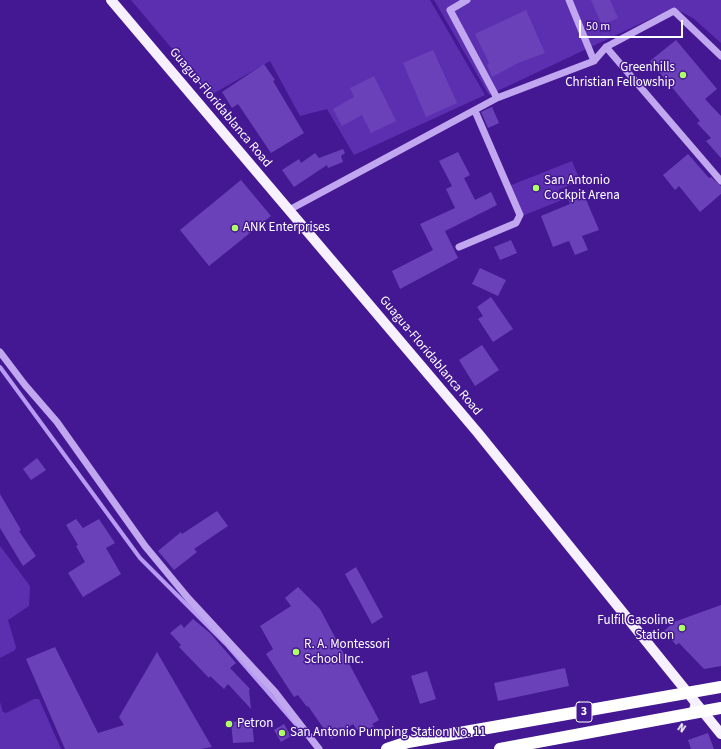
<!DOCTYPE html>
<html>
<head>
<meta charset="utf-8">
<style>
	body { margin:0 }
	#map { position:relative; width:721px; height:749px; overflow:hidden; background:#441892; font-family:"Source Sans 3",sans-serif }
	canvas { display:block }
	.north { position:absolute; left:669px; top:697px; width:40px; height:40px; -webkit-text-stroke:3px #441892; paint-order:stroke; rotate:214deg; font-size:11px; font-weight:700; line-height:16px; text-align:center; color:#fff }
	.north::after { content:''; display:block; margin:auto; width:14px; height:18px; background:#fff; clip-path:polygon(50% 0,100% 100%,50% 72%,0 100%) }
	.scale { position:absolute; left:579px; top:20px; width:104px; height:18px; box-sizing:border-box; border:2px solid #fff; border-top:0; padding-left:5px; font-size:12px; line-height:14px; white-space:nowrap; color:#fff; -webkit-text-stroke:3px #441892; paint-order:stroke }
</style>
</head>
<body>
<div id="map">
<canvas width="721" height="749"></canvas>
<div class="north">N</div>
<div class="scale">50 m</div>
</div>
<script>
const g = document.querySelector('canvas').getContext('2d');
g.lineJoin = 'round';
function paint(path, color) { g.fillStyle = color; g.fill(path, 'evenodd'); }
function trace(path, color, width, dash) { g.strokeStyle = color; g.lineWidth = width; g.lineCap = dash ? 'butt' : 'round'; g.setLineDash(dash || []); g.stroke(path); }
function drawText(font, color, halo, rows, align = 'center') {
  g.font = font + ' "Source Sans 3",sans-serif'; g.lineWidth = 3; g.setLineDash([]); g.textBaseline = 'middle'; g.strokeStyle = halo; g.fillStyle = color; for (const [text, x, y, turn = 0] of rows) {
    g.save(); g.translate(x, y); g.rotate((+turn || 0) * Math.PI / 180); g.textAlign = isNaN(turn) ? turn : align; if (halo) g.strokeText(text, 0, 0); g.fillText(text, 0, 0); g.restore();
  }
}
paint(new Path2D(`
	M131 0H430L485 95 354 155 327 109 300 116 270 61 211 95Z
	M434 0H721V43L693 18 676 9 665 12 489 95Z
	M572 161 580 181 558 190 562 200 522 216 509 186Z
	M0 546 30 586 29 606 8 620 16 647 15 650 0 658Z
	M34 699H39L61 749H0V702L3 712 6 713Z`), '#5c2fb1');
trace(new Path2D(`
	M0 367 140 558 226 644 300 729`), '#b79af2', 4);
paint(new Path2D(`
	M591 0H610L618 18 602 25Z
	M526 10 545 53 518 63 492 77 487 65 489 63 475 34Z
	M676 40 717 89 705 99 721 116V158L706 141 711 138 697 123 700 121 650 61Z
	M433 50 457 103 426 117 403 63Z
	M264 64 275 80 273 81 304 133 271 153 238 104 232 108 222 92Z
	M374 76 396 121 371 133 362 115 342 126 333 109 354 97 350 88Z
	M492 107 499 123 488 128 481 112Z
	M343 149 345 153 341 156 343 162 328 168 327 165 294 187 282 170 299 159 301 163 315 153 319 158Z
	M458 152 470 175 464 178 475 200 491 192 497 205 445 231 458 258 400 289 392 271 433 250 420 224 455 208 446 189 452 186 439 161Z
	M688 154 709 178 711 177 721 186V194L700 212 679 186 675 190 663 175Z
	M241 180 271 216 209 266 180 230Z
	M582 190 599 230 582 236 588 250 575 255 569 241 553 247 541 216 570 204 567 196Z
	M511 240 517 253 500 260 494 247Z
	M480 268 506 280 498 296 472 284Z
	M491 297 513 329 493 342 478 319 483 316 477 307Z
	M482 345 499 370 475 386 459 360Z
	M37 458 46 470 31 480 23 469Z
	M0 494 21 530 19 531 36 556 23 566 0 528Z
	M217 511 228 526 194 549 197 552 174 570 158 551 181 532 182 534Z
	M76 519 83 528 99 519 115 543 106 548 121 574 83 597 68 573 85 562 76 546 78 545 66 525Z
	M356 567 383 617 372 624 345 574Z
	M298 587 320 609 379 720 372 724 374 726 363 732 357 730 353 724 331 739 308 706 307 707 298 695 294 697 266 654 273 649 260 626 291 606 285 598Z
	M721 605V666L704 669 679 643 676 645 664 631 674 622Z
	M193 619 210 633 236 663 230 668 250 689 249 690 251 709 228 684 224 689 210 676 209 678 179 647 181 645 170 633 181 624 184 628Z
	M55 647 98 733 124 725 119 717 157 652 212 747 201 749H65L26 659Z
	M565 668 569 686 498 701 494 683Z
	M427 671 436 699 420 704 411 676Z
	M252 720 254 742 233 743 231 722Z
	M284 724 291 736 281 742 274 730Z
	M708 733 714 749H691L688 740Z`), '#6b41b9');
trace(new Path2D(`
	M467 0 450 10 497 98
	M569 0 594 61
	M606 47 721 181
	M289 210 497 98 594 61 606 47 674 11 721 56
	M459 247 516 223 520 215 475 111
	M0 352 25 385 57 422 145 546 188 598 275 692 319 749`), '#c0a7f0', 7);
trace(new Path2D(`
	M111 0 478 433 721 734`), '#f6f0ff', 10);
trace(new Path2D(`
	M387 749 408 742 721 687
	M500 749 721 708`), '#fff', 12);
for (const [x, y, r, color] of [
	[683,75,4,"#b1ff66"],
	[536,188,4,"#b1ff66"],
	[235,228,4,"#b1ff66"],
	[682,628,4,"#b1ff66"],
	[296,652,4,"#b1ff66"],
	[229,724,4,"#b1ff66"],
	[282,733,4,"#b1ff66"]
]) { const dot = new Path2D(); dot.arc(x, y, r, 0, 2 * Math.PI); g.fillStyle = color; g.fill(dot); trace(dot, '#441892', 1.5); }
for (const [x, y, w] of [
	[584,712,16]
]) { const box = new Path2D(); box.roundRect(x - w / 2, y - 10, w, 20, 3); g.fillStyle = '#441892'; g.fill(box); trace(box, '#fff', 1); }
drawText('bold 12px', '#fff', null, [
	["3",584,712]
]);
drawText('13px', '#fff', '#441892', [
	["Greenhills",675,68,"right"],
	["Christian Fellowship",675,83,"right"],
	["San Antonio",544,181],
	["Cockpit Arena",544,196],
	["ANK Enterprises",243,228],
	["Fulfil Gasoline",674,621,"right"],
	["Station",674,636,"right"],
	["R. A. Montessori",304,645],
	["School Inc.",304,660],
	["Petron",237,724],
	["San Antonio Pumping Station No. 11",290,733]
], 'left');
drawText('13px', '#fff', '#441892', [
	["Guagua-Floridablanca Road",220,108,50],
	["Guagua-Floridablanca Road",430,356,50]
]);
</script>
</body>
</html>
